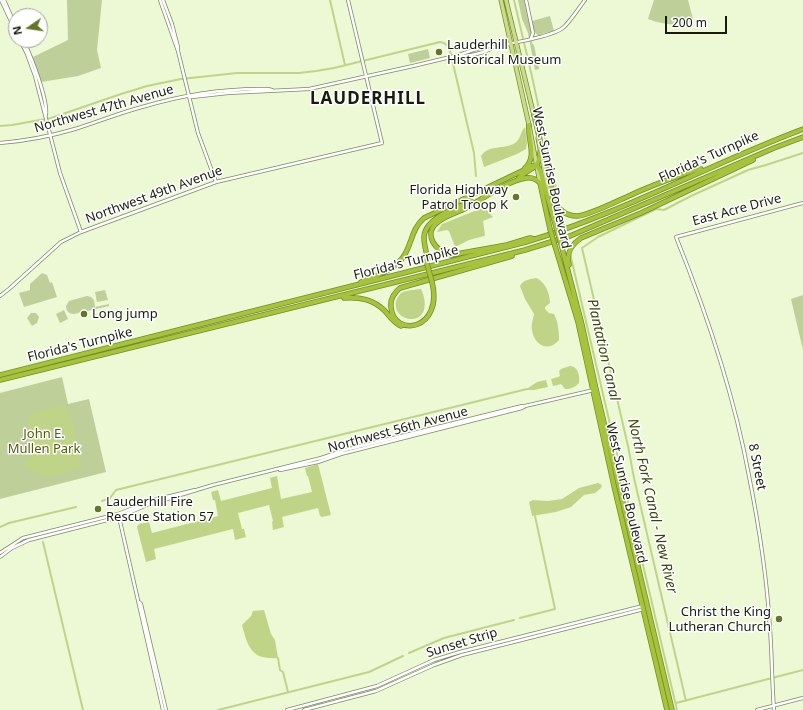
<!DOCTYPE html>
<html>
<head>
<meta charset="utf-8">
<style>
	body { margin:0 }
	#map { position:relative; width:803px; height:710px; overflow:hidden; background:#edf8d5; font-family:"Noto Sans",sans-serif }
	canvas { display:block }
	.north { position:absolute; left:8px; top:8px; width:40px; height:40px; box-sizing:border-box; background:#fff; border:1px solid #a3a49f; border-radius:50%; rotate:257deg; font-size:11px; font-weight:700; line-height:16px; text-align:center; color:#181c0f }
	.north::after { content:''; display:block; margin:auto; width:14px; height:18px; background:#647625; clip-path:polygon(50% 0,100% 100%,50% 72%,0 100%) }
	.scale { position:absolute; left:665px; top:16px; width:62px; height:18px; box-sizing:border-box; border:2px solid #181c0f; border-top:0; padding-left:5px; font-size:12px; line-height:14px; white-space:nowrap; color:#181c0f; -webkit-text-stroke:3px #fff; paint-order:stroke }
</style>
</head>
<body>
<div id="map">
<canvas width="803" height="710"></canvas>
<div class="north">N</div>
<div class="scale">200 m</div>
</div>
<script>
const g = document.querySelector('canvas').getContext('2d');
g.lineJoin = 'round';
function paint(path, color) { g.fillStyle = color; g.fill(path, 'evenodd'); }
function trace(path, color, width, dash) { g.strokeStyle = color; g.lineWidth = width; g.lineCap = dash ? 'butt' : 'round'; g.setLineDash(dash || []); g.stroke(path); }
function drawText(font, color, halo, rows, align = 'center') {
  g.font = font + ' "Noto Sans",sans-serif'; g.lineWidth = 3; g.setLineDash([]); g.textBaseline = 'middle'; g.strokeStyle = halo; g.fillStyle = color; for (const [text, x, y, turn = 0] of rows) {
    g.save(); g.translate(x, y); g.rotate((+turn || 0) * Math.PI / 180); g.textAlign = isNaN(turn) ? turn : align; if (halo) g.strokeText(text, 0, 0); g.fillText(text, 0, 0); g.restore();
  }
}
paint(new Path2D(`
	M67 0H102L97 50 101 68 78 76 41 82 33 57 68 40Z
	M518 0H524L531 29 532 43 534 45 539 69 535 70 528 33 522 19Z
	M654 0H688L693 19 690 23C673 25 664 25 648 19Z
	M550 16 554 31 541 34 540 36C533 33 533 28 532 21Z
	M428 49 430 58 410 63 408 54Z
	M42 273 47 275 50 283 52 282 57 297 24 307 19 293 30 290V284Z
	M105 290 108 300 97 302 95 292Z
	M803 295V350L791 299Z
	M87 296 91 297 94 300 95 307 109 304V306L74 314C69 314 66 311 66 306L69 301Z
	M64 310 68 319 60 323 56 314Z
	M31 313H36L39 317 37 323 32 326 27 318Z
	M62 377 68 404 89 399 106 472 0 499V393Z`), '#bfcf99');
paint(new Path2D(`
	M525 127 527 142 526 149 517 154 484 167 481 156C489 144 504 150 515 143 521 139 520 132 525 127Z
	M482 208H485L493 217 483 221 485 235 484 236 469 240 455 247 449 231 447 230 437 232 442 224Z
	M536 278C545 281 550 294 550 303L545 307V309L549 313 554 314C558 322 559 330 559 340 548 353 534 345 532 330 531 325 533 319 534 314L525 299 520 286C523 280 530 279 536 278Z
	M420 289H421C424 295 426 303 424 310 418 327 392 318 396 301 397 298 399 295 401 293 406 290 414 290 420 289Z
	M570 366C578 366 580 376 579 383 575 387 571 389 565 389L561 384 553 386 551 379 558 377 560 376 559 371 561 369Z
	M546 380 548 387 534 390H525L537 382Z
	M61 406C75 407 74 434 76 444 77 451 80 459 81 466V467C57 474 48 481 25 466L24 463 31 454C30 418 16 414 61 406Z
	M318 464 331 515 322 517 320 516 318 508 282 517 284 527 273 530 272 522 273 521 269 505 238 513 242 529H244L246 537 235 540 233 529 154 549 156 559 146 562 137 527 139 524 149 522 152 533 218 516 215 500H213L211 492 218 490 221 501 272 488 270 478 277 476 281 499 312 492 308 476H307L305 468Z
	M598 483 602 485 601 488 595 493 584 495 571 507 556 512 532 516 529 502 533 500 548 501 562 499 579 488Z
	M264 610 271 634 275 640 278 658C251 660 248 647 242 625L251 616 253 611Z`), '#c0d488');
trace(new Path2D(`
	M330 0 345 65
	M514 0 533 81 569 249 677 710
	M0 126 12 125 51 118 121 94 147 86 181 79 237 73H299L316 71 334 68 440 42C448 43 449 48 451 55L474 153 476 176
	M102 501 110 498 116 490 527 389
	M0 527 9 523 76 507
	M43 542 83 710
	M520 618 555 609 535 516
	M409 653 444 638 514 620
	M278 658 280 670 283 672 288 692
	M686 701 634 478 628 446 582 248 598 237 656 209 664 210 691 196 748 170 766 165 803 153
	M676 703 803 670
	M218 710 369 672 403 656`), '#c0d488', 2);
const secondary = new Path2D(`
	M1 0 16 32
	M4 0 16 27
	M160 0 178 51 198 133 216 182
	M163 0 172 24 178 47V51
	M526 0 533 33 531 38
	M20 40 27 54 35 76 60 173 81 232
	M23 40C31 55 48 100 46 115
	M459 56C467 57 488 52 493 47
	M189 96 192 97 228 93 309 89 413 66 459 55 476 49 489 46 493 47C510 43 553 37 564 27 572 19 578 9 585 0
	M0 143C25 141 51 136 75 129 98 122 119 113 142 107 185 94 224 88 268 89L272 90
	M0 296 9 289 61 242 81 232 216 182 382 143 348 0
	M280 470 318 462 341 454 522 408 524 407
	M119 517 163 710
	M0 553 23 538 118 514 154 500 195 490
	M0 557 12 548 29 540 119 517 147 505 213 485 321 458 345 450 522 406H525L594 390
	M139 602 141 604 166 710
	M287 710 377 686 434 660 460 652 643 606
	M304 710 376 691 434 665 462 655 644 609
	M757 710 803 698
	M774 710C772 683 772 656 770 629 767 578 759 526 749 476 734 394 707 314 676 237L803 203`);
const primary = new Path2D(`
	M501 0 529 125 540 183
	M506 0 534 116
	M538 138 549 195`);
const highway = new Path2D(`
	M534 115 554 199C558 209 565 216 577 216 588 216 619 200 631 195 652 185 673 178 695 170L701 169
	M537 166 540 170 556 227
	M525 168C538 156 527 140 529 125
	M518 179C528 167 539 172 540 152
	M534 239 530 238 507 245 451 255C436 252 422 234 438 222 446 215 457 213 466 208 483 199 507 181 526 178 532 177 536 179 540 183L550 229
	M561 244 582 325 596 389 672 710
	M555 246 578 322 614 486 667 710
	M428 259C426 252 424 245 424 237 425 218 457 207 472 202
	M569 265C566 253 571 245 581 238L641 213 753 160
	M361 282C380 274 400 269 408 248 413 236 414 227 424 218L522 171 531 166H537
	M432 282C444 331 393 338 391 307 390 299 394 293 400 288L512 256
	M344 298C360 297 373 299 385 311 390 317 394 323 401 326
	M0 375 526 242C622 213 710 164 803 129
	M0 380 525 250 570 236 774 148 803 137`);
trace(secondary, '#7e8868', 4);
trace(primary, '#74892c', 5);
trace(highway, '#74892c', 5.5);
trace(secondary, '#fff', 2.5);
trace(primary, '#cadc89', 3.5);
trace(highway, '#a6c43b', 4);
const highwayBridge = new Path2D(`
	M556 227 561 244
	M550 229 555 246
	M426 260 432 282`);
trace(highwayBridge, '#74892c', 5.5, []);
trace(highwayBridge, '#a6c43b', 4);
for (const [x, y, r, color] of [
	[439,52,4,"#647625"],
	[516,197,4,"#647625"],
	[84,314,4,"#647625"],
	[98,509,4,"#647625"],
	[779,619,4,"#647625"]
]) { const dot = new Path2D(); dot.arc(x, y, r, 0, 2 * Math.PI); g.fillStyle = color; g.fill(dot); trace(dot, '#fff', 1.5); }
drawText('13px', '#181c0f', '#fff', [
	["Lauderhill",447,45],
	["Historical Museum",447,60],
	["Florida Highway",508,190,"right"],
	["Patrol Troop K",508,205,"right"],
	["Long jump",92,314],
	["Lauderhill Fire",106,502],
	["Rescue Station 57",106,517],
	["Christ the King",771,612,"right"],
	["Lutheran Church",771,627,"right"]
], 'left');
drawText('13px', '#181c0f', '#fff', [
	["Northwest 47th Avenue",104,109,-16],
	["Florida's Turnpike",709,157,-24],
	["West Sunrise Boulevard",551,178,78],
	["Northwest 49th Avenue",154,195,-20],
	["East Acre Drive",737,210,-15],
	["Florida's Turnpike",406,263,-14],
	["Florida's Turnpike",80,345,-14],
	["Northwest 56th Avenue",398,430,-15],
	["8 Street",757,467,79],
	["West Sunrise Boulevard",626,493,77],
	["Sunset Strip",462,643,-17]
]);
drawText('13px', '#4f6009', '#fff', [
	["John E.",44,434],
	["Mullen Park",44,449]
]);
drawText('italic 14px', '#39450c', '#fff', [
	["Plantation Canal",603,350,77],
	["North Fork Canal - New River",652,506,77]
]);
g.letterSpacing = '1px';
drawText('bold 17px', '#181c0f', '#fff', [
	["LAUDERHILL",368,99]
]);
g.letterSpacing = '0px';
</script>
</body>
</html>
